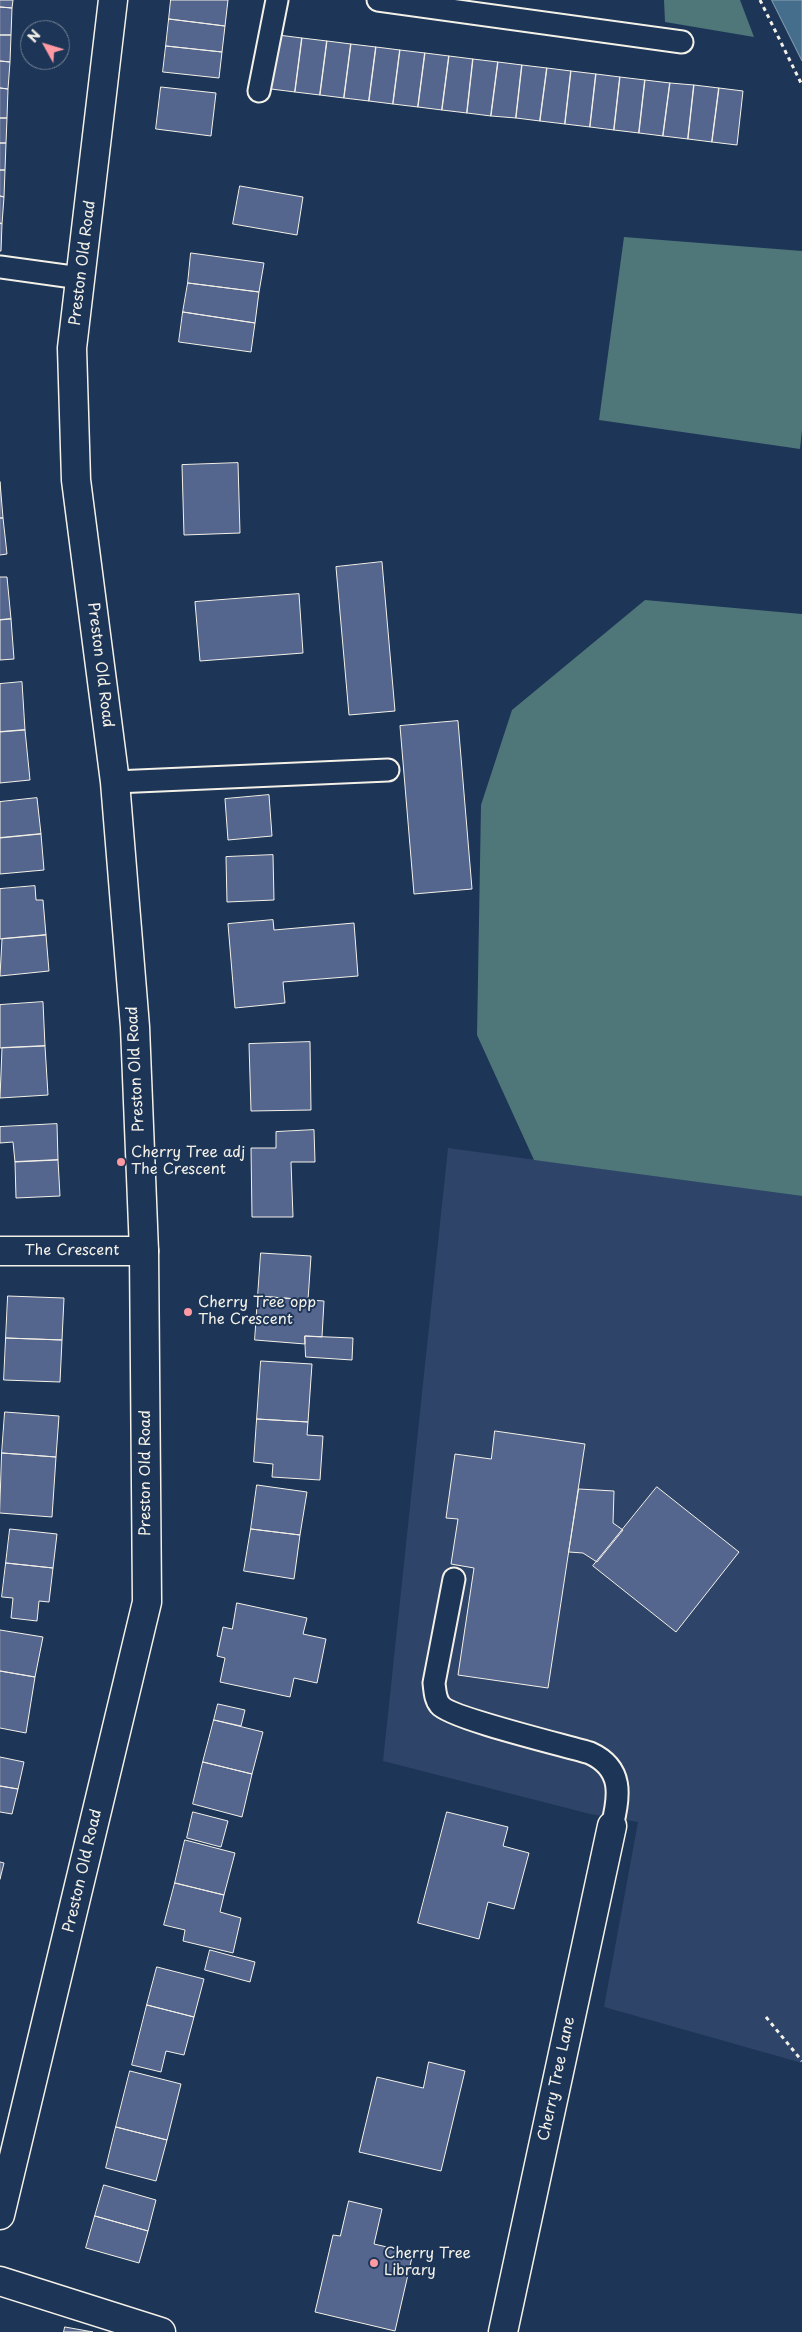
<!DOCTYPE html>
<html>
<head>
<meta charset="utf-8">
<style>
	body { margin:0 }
	#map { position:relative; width:802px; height:2332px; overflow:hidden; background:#1d3557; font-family:"Playpen Sans",sans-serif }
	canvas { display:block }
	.north { position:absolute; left:20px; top:20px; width:50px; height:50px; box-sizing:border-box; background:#1d3557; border:1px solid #738091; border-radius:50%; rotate:309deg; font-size:14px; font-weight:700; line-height:20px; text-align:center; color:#f4f1e8 }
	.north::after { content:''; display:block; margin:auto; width:18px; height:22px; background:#ff9aa2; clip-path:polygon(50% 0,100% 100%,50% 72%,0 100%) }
</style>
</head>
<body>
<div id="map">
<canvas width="802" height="2332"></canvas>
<div class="north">N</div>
</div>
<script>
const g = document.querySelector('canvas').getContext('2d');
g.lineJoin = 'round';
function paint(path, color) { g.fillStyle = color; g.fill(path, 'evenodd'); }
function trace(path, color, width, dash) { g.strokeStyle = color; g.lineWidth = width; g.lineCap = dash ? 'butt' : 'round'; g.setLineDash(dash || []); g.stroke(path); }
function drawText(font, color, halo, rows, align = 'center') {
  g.font = font + ' "Playpen Sans",sans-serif'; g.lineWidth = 4; g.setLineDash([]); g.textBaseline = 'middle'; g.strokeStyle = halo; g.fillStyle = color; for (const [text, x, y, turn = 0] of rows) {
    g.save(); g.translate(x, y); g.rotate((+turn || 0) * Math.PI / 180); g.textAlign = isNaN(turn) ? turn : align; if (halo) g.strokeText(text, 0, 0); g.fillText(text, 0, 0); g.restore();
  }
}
paint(new Path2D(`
	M448 1148 802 1196V2063L604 2007 638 1822 590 1814 383 1761Z`), '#2e4468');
paint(new Path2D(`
	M664 0H740L754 37 665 22Z
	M624 237 802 251V430L800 449 599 420Z
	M645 600 802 614V1196L534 1160 477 1035 481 805 512 710Z`), '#4f7679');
const water = new Path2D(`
	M772 0H802V61L772 1Z`);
paint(water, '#446e8c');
trace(water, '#8aa2b1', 1);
const building = new Path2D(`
	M0 0H13L12 8 0 7Z
	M171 0H228L225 26 169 19Z
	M0 7 12 8 11 35H0Z
	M169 19 225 26 222 52 166 46Z
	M0 35H11L10 62 0 61Z
	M278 35 302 38 295 92 271 89Z
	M302 38 327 41 320 95 295 92Z
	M327 41 351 44 344 98 320 95Z
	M351 44 376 47 369 101 344 98Z
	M166 46 222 52 219 78 163 72Z
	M376 47 400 50 393 104 369 101Z
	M400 50 425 53 418 107 393 104Z
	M425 53 449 56 442 110 418 107Z
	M449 56 473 59 467 113 442 110Z
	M473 59 498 62 491 116 467 113Z
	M0 61 10 62 8 89 0 88Z
	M498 62 522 65 516 118 491 116Z
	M522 65 547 68 540 121 516 118Z
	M547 68 571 71 565 124 540 121Z
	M571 71 596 74 590 127 565 124Z
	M596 74 620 77 614 130 590 127Z
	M620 77 645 80 639 133 614 130Z
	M645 80 670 83 663 136 639 133Z
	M670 83 694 85 688 139 663 136Z
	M694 85 719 88 712 142 688 139Z
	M161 87 216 93 211 136 156 129Z
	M0 88 8 89 7 118H0Z
	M719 88 743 91 737 145 712 142Z
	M0 118H7L6 143H0Z
	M0 143H6L5 170H0Z
	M0 170H5L4 197 0 196Z
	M240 186 303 197 297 235 233 224Z
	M0 196 4 197 2 224 0 223Z
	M0 223 2 224 1 251H0Z
	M191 253 264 263 259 292 188 283Z
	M188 283 259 292 255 323 183 312Z
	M183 312 255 323 251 352 179 342Z
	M238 463 240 533 184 535 182 465Z
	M0 482 3 518H0Z
	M0 518H3L7 554 0 555Z
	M382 562 395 711 349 715 336 567Z
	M0 577H7L11 619 0 620Z
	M299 594 303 653 200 661 195 602Z
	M11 619 14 659 0 660V620Z
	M22 682 25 730 0 732V684Z
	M458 721 472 889 414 894 400 726Z
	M25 730 30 780 0 783V732Z
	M269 795 272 836 228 840 225 799Z
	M37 798 41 834 0 838V802Z
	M41 834 44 870 0 874V838Z
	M273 855 274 900 227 902 226 857Z
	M35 886 36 900H43L46 935 0 939V889Z
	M273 920 274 930 354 923 358 976 283 982 285 1003 235 1008 228 924Z
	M46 935 49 971 0 976 2 939Z
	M43 1002 45 1046 0 1048V1005Z
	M310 1042 311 1110 251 1111 249 1044Z
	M45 1046 48 1095 0 1098 2 1048Z
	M57 1124 58 1160 15 1162 13 1142 0 1143V1127Z
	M314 1130 315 1162H291L293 1217H252L251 1148H276V1132Z
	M58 1160 60 1196 16 1198 15 1162Z
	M261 1253 311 1256 308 1300 258 1296Z
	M8 1296 64 1298 62 1340 6 1338Z
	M258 1296 324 1301 322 1337 305 1336V1344L255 1340Z
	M305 1336 353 1338 352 1360 306 1357Z
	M6 1338 62 1340 60 1382 4 1380Z
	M261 1361 312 1364 308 1422 257 1419Z
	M5 1412 59 1416 56 1457 2 1453Z
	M257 1419 308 1422 307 1435 323 1436 320 1480 272 1477 273 1464 254 1462Z
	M495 1431 585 1444 548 1688 458 1675 474 1568 451 1564 458 1519 446 1518 455 1454 491 1459Z
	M2 1453 56 1457 52 1517 0 1513Z
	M257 1485 307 1492 300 1535 251 1529Z
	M657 1487 739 1552 676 1632 593 1566Z
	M579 1489 614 1491 613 1523 623 1530 597 1562 583 1553 569 1552Z
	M10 1529 57 1534 53 1568 6 1563Z
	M251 1529 300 1535 294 1579 244 1571Z
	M6 1563 53 1568 49 1602 39 1601 37 1621 11 1618 13 1598 2 1597Z
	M237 1603 307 1618 303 1634 326 1639 317 1683 294 1678 290 1697 220 1682 225 1658 217 1656 223 1627 232 1629Z
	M0 1630 43 1637 35 1677 0 1671Z
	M0 1671 35 1677 26 1733 0 1728Z
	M218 1704 245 1710 241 1726 214 1720Z
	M214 1720 263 1732 252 1774 203 1762Z
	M0 1757 24 1762 18 1789 0 1786Z
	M203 1762 252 1774 242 1817 193 1804Z
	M0 1786 18 1789 12 1814 0 1812Z
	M193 1812 228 1821 221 1847 187 1838Z
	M447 1812 508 1827 503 1846 529 1853 514 1909 488 1902 479 1939 418 1923Z
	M185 1840 235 1853 224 1895 175 1883Z
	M0 1862 4 1863 0 1879Z
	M175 1883 224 1895 220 1912 241 1918 233 1953 183 1941 185 1930 164 1925Z
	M210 1950 255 1962 250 1982 205 1970Z
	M157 1967 204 1979 194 2017 147 2005Z
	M147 2005 194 2017 184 2055 166 2051 161 2072 132 2065Z
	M429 2062 465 2071 441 2171 359 2152 377 2077 423 2088Z
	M130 2071 181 2084 167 2140 116 2127Z
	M116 2127 167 2140 156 2181 106 2168Z
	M104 2185 156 2200 148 2231 95 2216Z
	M349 2201 382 2209 374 2244 413 2253 395 2331 315 2312 333 2235 340 2236Z
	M95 2216 148 2231 139 2263 86 2248Z
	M65 2327 93 2332H64Z`);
paint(building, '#55668e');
trace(building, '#f4f1e8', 1);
const service = new Path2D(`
	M378 0 682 42
	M259 91 277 0
	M0 267 80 278
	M115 782 388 770
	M454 1579 434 1683C435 1691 435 1699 440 1705 450 1718 567 1746 590 1753 623 1768 620 1795 612 1826`);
const minor = new Path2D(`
	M0 1251H144
	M0 2281 161 2332
	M503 2332 612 1826`);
const primary = new Path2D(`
	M0 2215 147 1602 144 1251 135 1027 115 782 76 480 72 348 113 0`);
trace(service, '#f4f1e8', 25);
trace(minor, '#f4f1e8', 31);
trace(primary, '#f4f1e8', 31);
trace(new Path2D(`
	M760 0 802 85
	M766 2017 802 2061`), '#f4f1e8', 3, [4, 4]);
trace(service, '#1d3557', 21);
trace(minor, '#1d3557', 28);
trace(primary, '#1d3557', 28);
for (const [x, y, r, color] of [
	[121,1162,5,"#ff9aa2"],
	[188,1312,5,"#ff9aa2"],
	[374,2263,5,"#ff9aa2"]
]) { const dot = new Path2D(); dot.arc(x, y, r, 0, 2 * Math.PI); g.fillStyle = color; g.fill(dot); trace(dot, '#1d3557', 2); }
drawText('15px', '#f4f1e8', '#1d3557', [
	["Preston Old Road",83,263,-83],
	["Preston Old Road",100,665,83],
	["Preston Old Road",136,1069,-93],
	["The Crescent",72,1251],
	["Preston Old Road",146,1473,-90],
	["Preston Old Road",83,1871,-77],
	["Cherry Tree Lane",557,2079,-78]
]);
drawText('15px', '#f4f1e8', '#1d3557', [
	["Cherry Tree adj",131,1153],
	["The Crescent",131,1170],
	["Cherry Tree opp",198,1303],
	["The Crescent",198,1320],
	["Cherry Tree",384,2254],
	["Library",384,2271]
], 'left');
</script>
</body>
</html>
